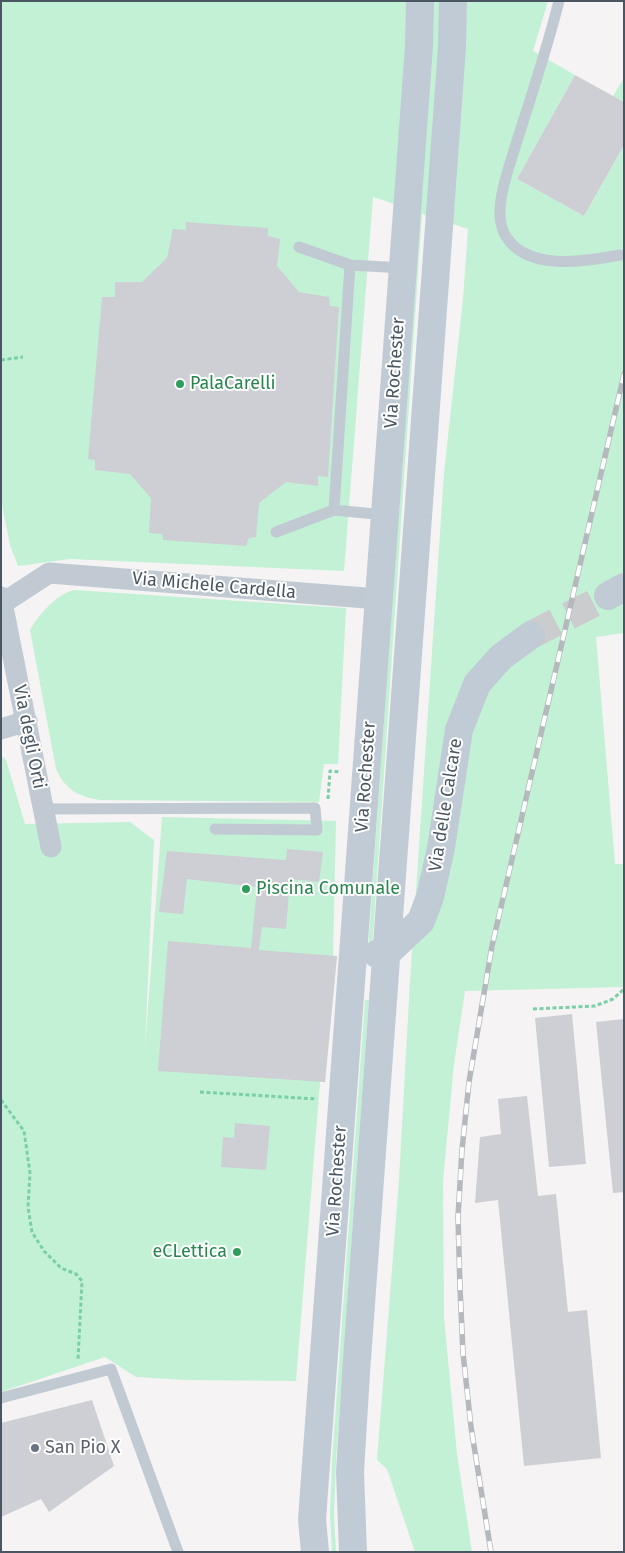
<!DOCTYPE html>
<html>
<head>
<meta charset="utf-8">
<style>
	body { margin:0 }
	#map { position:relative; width:625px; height:1553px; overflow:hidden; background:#f5f3f3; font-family:"Fira Sans",sans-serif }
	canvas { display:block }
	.frame { position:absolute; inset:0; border:2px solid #4a5661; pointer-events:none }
</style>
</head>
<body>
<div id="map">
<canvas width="625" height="1553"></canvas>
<div class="frame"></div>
</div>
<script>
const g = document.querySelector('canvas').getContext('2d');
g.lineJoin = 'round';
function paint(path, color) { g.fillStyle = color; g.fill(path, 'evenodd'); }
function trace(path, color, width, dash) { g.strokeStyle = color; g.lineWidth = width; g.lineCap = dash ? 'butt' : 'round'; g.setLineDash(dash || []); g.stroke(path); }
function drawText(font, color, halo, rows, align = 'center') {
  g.font = font + ' "Fira Sans",sans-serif'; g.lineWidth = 4; g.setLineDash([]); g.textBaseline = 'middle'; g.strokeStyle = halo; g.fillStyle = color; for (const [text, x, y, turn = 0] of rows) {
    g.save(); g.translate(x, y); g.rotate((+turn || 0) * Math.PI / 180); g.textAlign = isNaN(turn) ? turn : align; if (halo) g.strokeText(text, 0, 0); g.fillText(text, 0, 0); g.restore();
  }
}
paint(new Path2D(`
	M1 1H548L533 51 575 75 517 179 584 216 624 145V633L596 637 615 864H624V987L465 991 454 1064 443 1181 444 1317 457 1454 472 1552H415L387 1469 377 1460 399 1180 410 981 444 473 463 299 468 229 422 214 372 950H368L419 212 373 197 344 571 70 559 18 566 10 545 1 500Z
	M624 78V102L613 96Z
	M74 590 346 608 338 764H324L319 802 100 800C77 796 66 790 56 769L30 630C39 614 57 594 74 590Z
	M1 755 6 760 25 824 130 822 154 840 145 1049 162 817 336 821 333 956H337L325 1082H320L296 1381 186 1380 136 1377 105 1357 1 1392Z
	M365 1000H369L336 1461 334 1516 336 1552H332L330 1516 332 1461Z`), '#c3f1d5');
paint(new Path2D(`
	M575 75 624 102V145L584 216 517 179Z
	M186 222 268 228V236L280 239 277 266 299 292 329 297 330 306 339 307 328 477 318 476V486L286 482 259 503 256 537 249 538 246 546 163 540 162 534 149 533 151 498 130 474 95 470V460L88 459 102 297H115V282H142L167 258 173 229 186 230Z
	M287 849 323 852 319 882 290 879 286 929 262 927 259 950 337 956 325 1082 158 1071 168 941 251 948 257 887 187 879 183 914 159 912 167 851 286 860Z
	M572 1014 586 1164 549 1167 535 1018Z
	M624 1019V1192L613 1193 596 1022Z
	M527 1096 538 1196 556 1194 568 1312 587 1310 601 1458 524 1466 498 1200 475 1203 480 1137 501 1134 498 1099Z
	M235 1123 270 1126 266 1170 221 1167 223 1137 234 1138Z
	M92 1400 114 1466 49 1512 41 1499 1 1517V1423Z`), '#cdcfd5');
trace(new Path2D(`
	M531 635 608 596`), '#caccce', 28, [28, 14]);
trace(new Path2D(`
	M1 360 23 357
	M328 799 330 771 341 772
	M533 1009 595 1006 613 999 624 989
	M200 1092 317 1099
	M1 1100 24 1131 30 1173 28 1207 32 1232 44 1251 61 1268 76 1274 82 1281 78 1360`), '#7ad0a6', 3, [4, 2.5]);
trace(new Path2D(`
	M559 1C547 49 531 97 516 144 510 164 499 194 500 215 500 220 502 229 504 233 524 272 584 262 620 255
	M350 265 403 268
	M334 510 385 515
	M276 532 334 510 350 265 299 247
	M44 809 315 808 317 830 215 829
	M1 1398 111 1369 178 1552`), '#c1cad2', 11);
trace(new Path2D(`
	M1 597 51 847
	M3 603 49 573 379 599
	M1 729 27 721`), '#c1cad2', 21);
trace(new Path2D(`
	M608 596 624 587
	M377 954H386L421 921 430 897 441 848 459 730 477 684 501 657 531 635
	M315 1552 312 1519 419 46 420 1
	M353 1552 350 1472 356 1373 452 47 453 1`), '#c1cbd6', 28);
const rail = new Path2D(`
	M491 1552 471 1427 463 1353 460 1288 458 1217 462 1150 469 1082 492 946 624 374`);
trace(rail, '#b5b8bd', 5.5);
trace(rail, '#fff', 4, [11]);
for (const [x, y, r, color] of [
	[180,384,5,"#2e9e5b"],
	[246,889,5,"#2e9e5b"],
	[237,1252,5,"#2e9e5b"],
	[35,1448,5,"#6b7280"]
]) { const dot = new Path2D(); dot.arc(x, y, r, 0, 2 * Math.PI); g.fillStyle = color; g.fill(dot); trace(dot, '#fff', 2); }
drawText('18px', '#4a5661', '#fff', [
	["Via Rochester",395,373,-86],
	["Via Michele Cardella",214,586,5],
	["Via degli Orti",29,737,79],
	["Via Rochester",366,777,-86],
	["Via delle Calcare",446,805,-81],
	["Via Rochester",337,1181,-86]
]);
drawText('18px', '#27864d', '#fff', [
	["PalaCarelli",190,384],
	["Piscina Comunale",256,889],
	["eCLettica",227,1252,"right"]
], 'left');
drawText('18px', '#5b616d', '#fff', [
	["San Pio X",45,1448]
], 'left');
</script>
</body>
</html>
